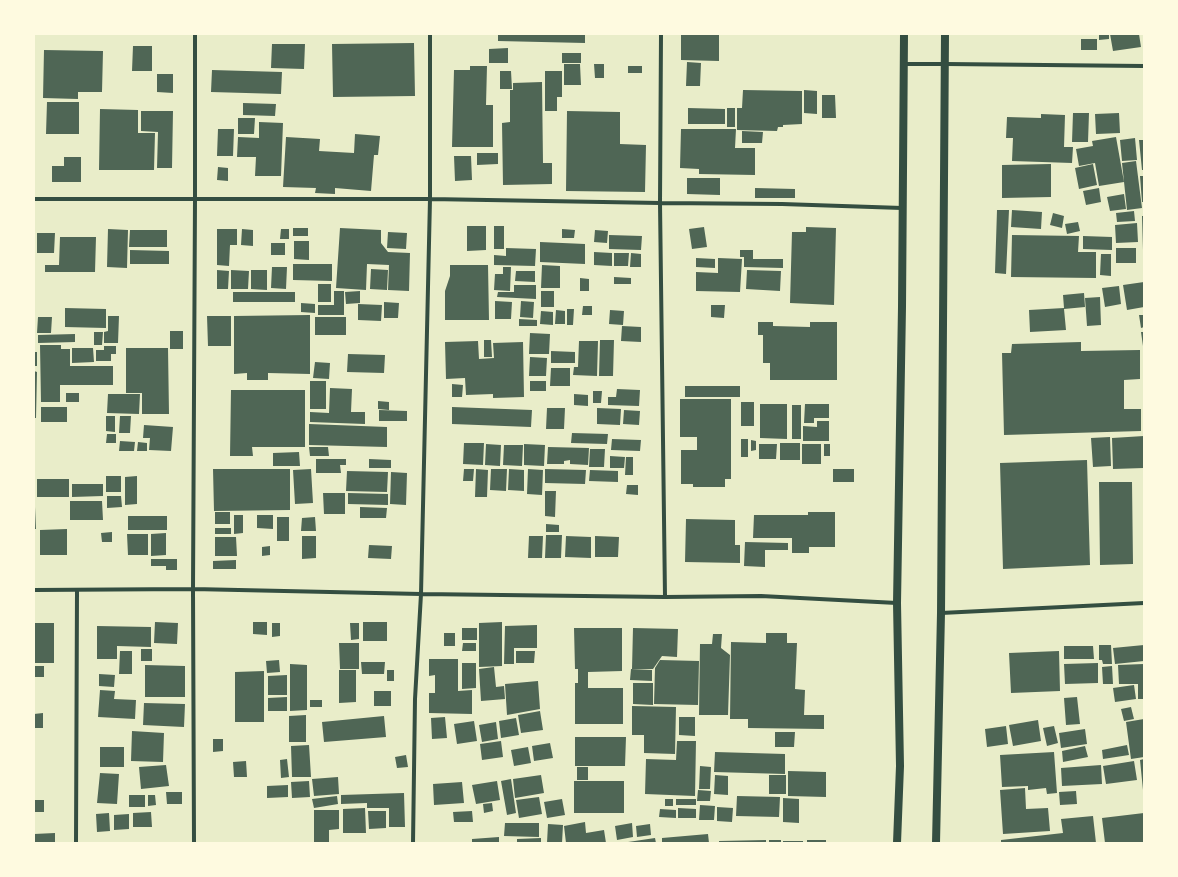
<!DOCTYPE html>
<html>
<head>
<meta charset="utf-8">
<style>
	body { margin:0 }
	#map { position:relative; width:1178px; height:877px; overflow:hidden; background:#e9edc9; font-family:Rubik,sans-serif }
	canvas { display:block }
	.frame { position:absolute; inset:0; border:35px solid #fefae0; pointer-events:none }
</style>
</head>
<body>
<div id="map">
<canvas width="1178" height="877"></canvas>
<div class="frame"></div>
</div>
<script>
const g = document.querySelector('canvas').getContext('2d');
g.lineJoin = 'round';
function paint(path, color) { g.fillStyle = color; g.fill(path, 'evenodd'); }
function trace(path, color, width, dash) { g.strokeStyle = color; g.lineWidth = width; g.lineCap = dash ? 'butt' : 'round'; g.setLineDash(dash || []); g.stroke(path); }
paint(new Path2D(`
	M498 34H585V43L498 41Z
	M681 34H719V61L681 60Z
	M1099 34H1109V39L1099 40Z
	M1110 34H1139L1141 47 1113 51Z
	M1081 39H1097V50H1081Z
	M414 43 415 96 333 97 332 44Z
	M272 44H305L304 69 271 68Z
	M133 46H152V71H132Z
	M508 48V63H489V49Z
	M44 50 103 51 102 92H78V99L43 98Z
	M562 53H581V63H562Z
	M687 62 701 63 700 86H686Z
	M564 64H580L581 85H564Z
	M594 64H604V78H595Z
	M470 66H487L486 105H493V147H452L454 70H470Z
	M628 66H642V73H628Z
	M212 70 282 72 281 94 211 92Z
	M500 71H511L512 89H500Z
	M545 71H562V97H557V111H545Z
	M157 74H173V93L157 92Z
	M542 82 543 163H552V184L503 185 502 123 510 122V90H513V83Z
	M743 90 802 91V124L783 125V127H778L777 131 737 130V108H742Z
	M804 90 817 91V114L804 113Z
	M822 95H835L836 118H822Z
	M47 102H79V134H46Z
	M243 103 276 104 275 116 243 115Z
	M688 108 725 109V124H688Z
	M727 108H735V127H727Z
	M100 109 138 110V133H155L154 170H99Z
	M141 111H173L172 168H157L158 132 141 131Z
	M567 111 620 112V144L646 145 645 192 566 191Z
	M1073 113H1089L1088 142H1072Z
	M1119 113 1120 133 1096 134 1095 114Z
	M1041 114 1065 115 1064 147H1073L1072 163 1012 161 1013 138H1006L1007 117 1041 118Z
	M238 118H255L254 134H238Z
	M259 122 283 123 281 176H255L256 157H237L238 137 259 138Z
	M218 129H234L233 156H217Z
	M681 129H736L735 148H755V175L699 174V169L680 168Z
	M742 131 763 132 762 143H742Z
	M355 134 380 136 378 155H374L371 191 335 188V194L315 193 316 188 283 187 286 137 320 139 319 151 354 153Z
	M1116 137 1124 182 1099 186 1095 163 1079 166 1076 149 1093 146 1092 141Z
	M1135 138 1137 160 1122 161 1120 140Z
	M1139 140H1144V170H1142Z
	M477 153H498V164L477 165Z
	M454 156H471L472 180 455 181Z
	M64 157H81V182H52V166H64Z
	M1136 161 1142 208 1127 210 1122 163Z
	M1051 164V197L1002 198V165Z
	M1093 164 1097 185 1079 189 1075 168Z
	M218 167 228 168V181L217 180Z
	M1140 176H1144V202H1142Z
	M687 178H720V195L687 194Z
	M755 188 795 189V198H755Z
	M1099 188 1101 202 1086 205 1083 191Z
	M1124 194 1126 209 1110 211 1107 197Z
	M997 210H1009L1006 274 995 273Z
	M1012 210 1042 212 1041 229 1011 227Z
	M1134 211 1135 221 1117 222 1116 213Z
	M1053 213 1064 216 1062 228 1050 225Z
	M1142 216H1144V250H1143Z
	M1078 222 1080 231 1067 234 1065 224Z
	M1137 223 1138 242 1116 243 1115 225Z
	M467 226H486V250L467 251Z
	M494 226H504V249H494Z
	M704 227 707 247 692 249 689 229Z
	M806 227 836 228 834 305 790 303 792 232H806Z
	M293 228H308V236H293Z
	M340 228 381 230V243L388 252 410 253 409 291 388 290 389 265 367 264 366 290 336 288Z
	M108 229 128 230 127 268 107 267Z
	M217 229H237V245H230L229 266 217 265Z
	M242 229 253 230V246L241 245Z
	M281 229H289V239H280Z
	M562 229 575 230 574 238H562Z
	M130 230H167V247H129Z
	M595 230 608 231 607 243 594 242Z
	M388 232 407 233 406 249 387 248Z
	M37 233H55L54 253H37Z
	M609 235 642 236 641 250 609 249Z
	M1012 235 1079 236 1078 252H1096V278L1011 277Z
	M1083 236 1112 237V250L1083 249Z
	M60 237H96L95 272H45V265H59Z
	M294 241H309V260L294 259Z
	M540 242 585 244V264L540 262Z
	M271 243H285V255H271Z
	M506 248 536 249 535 266 494 265V255L506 256Z
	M1116 248H1136V263H1116Z
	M130 250 169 251V264H130Z
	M740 250H753V259H783V268L744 267V257H740Z
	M594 252 612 253V266L594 265Z
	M614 253H629L628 266H614Z
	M631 253 641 254V267H630Z
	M1101 254H1111V276L1100 275Z
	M696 258 715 259V268L696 267Z
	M718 258 742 259 740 292 696 291V272L718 273Z
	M293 264H332V281L293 280Z
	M450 265H488L489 320H445V291L450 276Z
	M542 265 560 266V288H541Z
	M272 267H287L286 289 271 288Z
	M503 267H511L510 291 494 290 495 274H503Z
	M371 269 388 270 387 290 370 289Z
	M217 270 229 271 228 289H217Z
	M231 270 249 271 248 289H231Z
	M251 270H267V290L251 289Z
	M747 270 781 271 780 291 746 289Z
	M516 271H535V282L515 281Z
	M614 277 631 278V284H614Z
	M580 278 589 279V291H580Z
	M1144 282V307L1127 310 1123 285Z
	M318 284H331V302H318Z
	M514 285H536V299L497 297 498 292H514Z
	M1119 286 1121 304 1105 307 1102 288Z
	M334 291H344V315H318V305H334Z
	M360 291V303L346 304 345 292Z
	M541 291H554V307H541Z
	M233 292H295V302H233Z
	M1084 293 1085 307 1064 309 1066 330 1030 332 1029 310 1064 308 1063 295Z
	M1100 297 1101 325 1087 326 1085 298Z
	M495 301 512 302 511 319H495Z
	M521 301 534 302 533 318 520 317Z
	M384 302 399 303 398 318H384Z
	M301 303 315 304V313L301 312Z
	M358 304 382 305 381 321 358 320Z
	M711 305H725L724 318 711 317Z
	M583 306H592V315H582Z
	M65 308 106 309V328L65 327Z
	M567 309H574L573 325H567Z
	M556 310 565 311V324H555Z
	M610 310 624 311 623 325 609 324Z
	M541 311 553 312V325L540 324Z
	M310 315V374L268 373V380H247V373L234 374V316Z
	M1139 315H1144V327L1141 328Z
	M108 316H119L118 343H104V332L108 331Z
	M207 316H231V346H208Z
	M38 317H52L51 333H37Z
	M315 317H346V335H315Z
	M519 319 537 320V326H519Z
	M758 322H773V326L810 327V322H837V380H770V363H763V335H758Z
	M622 326 641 327V342L621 341Z
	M170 331H183V349H170Z
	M94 332H103L102 345H94Z
	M1141 332H1144V346H1143Z
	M530 333 550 334 549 354H529Z
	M75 334V342L38 343V335Z
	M484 340H491L492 357H484Z
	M600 340H614L613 376H599Z
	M478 341 479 359 494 358 493 343 523 342 524 397 493 398V394L466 395 465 378 446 379 445 342Z
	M579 341H598L597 376 573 375 574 367H578Z
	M1081 342V351L1140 350V379L1124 380V409H1141V431L1004 435 1002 353H1011L1012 344Z
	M40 345H61V349H70V366H113V385H60V402H41Z
	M104 346H116V354H111V361H96V350H104Z
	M72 348H93L94 362 72 363Z
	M126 348H168L169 414H142V393H126Z
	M551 351 575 352V363H551Z
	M34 352H37V366H34Z
	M348 354 385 355 384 373 347 372Z
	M530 357 547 358 546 376H529Z
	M315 362 330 363 329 379 313 378Z
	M551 368H570V386H550Z
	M34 371 37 372 36 418H34Z
	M310 381H326V409H310Z
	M530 381H546V391H530Z
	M452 384 463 385 462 397H452Z
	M685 386H740V397H685Z
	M330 388 352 389 351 412H365V424L310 422V412L329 413Z
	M617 389 640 390 639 406 608 405V397H616Z
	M231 390H305V447H252L253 456H230Z
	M593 391H602L601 403H593Z
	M66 393H79V402H66Z
	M108 394H140L139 414 107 413Z
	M574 394 588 395V406L574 405Z
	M680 399H731V479H725V487H693V484H681V450H697V437H680Z
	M378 401 389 402V410L378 409Z
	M741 402H754V426H741Z
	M760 404H787V439L760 438Z
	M805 404H829V418H814V423H804Z
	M792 405H801V439H792Z
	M41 407H67V422H41Z
	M452 407 532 410 531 427 452 424Z
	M547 408H565L564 429H546Z
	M597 408 621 409 620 425 597 424Z
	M379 410 407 411V421H379Z
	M624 410 640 411 639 425 623 424Z
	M106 416H115V432L106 431Z
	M120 416H131L130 433H119Z
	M817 421H829V441H803V426L817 427Z
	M309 424 387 427V447L309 445Z
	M144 425 173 427 171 451 149 450 150 438H143Z
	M572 433 608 434 607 444 571 443Z
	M107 434H116V443H106Z
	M1144 436V468L1113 469 1112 438Z
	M1110 437 1111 466 1093 467 1091 438Z
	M612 439 641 440 640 451 611 450Z
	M741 439H748V457H741Z
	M751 440 756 441V450L751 451Z
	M120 441 135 442 134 451H119Z
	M138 442 147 443V451H137Z
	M464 443H484L483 465 463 464Z
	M780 443H800V460H780Z
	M486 444 501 445 500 466 485 465Z
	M524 444 545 445 544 466 524 465Z
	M759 444H777L776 459H759Z
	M802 444H821V464H802Z
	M824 444H830V456H824Z
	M504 445H523L522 466 503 465Z
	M309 447H328L329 456H310Z
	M548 447 589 448 588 465 570 464V460L564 461V464H547Z
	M590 449H605L604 467H589Z
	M299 452 300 466H273V453Z
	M610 456 625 457 624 468H610Z
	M626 457H633V475H625Z
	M316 459H346V465H340L341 473H316Z
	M369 459 391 460V468H369Z
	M1087 460 1090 565 1003 569 1000 463Z
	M213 469H290V510L214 511Z
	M311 469 313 503 295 504 293 470Z
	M464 469H474L473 481H463Z
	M476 469 488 470 487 497H475Z
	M491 469H507L506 491 490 490Z
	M509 469 524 470V491L508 490Z
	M528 469 543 470 542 495 527 494Z
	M545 469 586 470 585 484 545 483Z
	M833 469H854V482H833Z
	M590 470 618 471V482L589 481Z
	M347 471 388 472 387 492 346 491Z
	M391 472 407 473 406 505 390 504Z
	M106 476H121V492H106Z
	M137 476V504L125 505V477Z
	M37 479H69V497H37Z
	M1099 482H1132L1133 564 1100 565Z
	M72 484H103V496L72 497Z
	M627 485H638V495L626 494Z
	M545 491H556L555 517 545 516Z
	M323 493H345V514H324Z
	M348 493 388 494V505L348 504Z
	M107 496H121L122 507 107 508Z
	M70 501H102L103 520H70Z
	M34 507H35L36 529H34Z
	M360 507 387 508 386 518H360Z
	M215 512H230V524H215Z
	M808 512H835V547H809V553H792V538H753L754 515H808Z
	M234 515H243V533L234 534Z
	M257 515H273V529L257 528Z
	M128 516H167V530H128Z
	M277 517H289V541H277Z
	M315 517 316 531H301L302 518Z
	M686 519 735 520V545H740V563L685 562Z
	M546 524 559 525V532H546Z
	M215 528H231V534H215Z
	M67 529V555H40V530Z
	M112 532V542H102L101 533Z
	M166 533V555L151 556V534Z
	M127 534H148V555H128Z
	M546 535H562L561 558H545Z
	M302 536H316V558L302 559Z
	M529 536H543L542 558H528Z
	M566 536 591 537V558L565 557Z
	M595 536 619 537 618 557H595Z
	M215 537H236L237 556H215Z
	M745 542 788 543V550H765V567L744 566Z
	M369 545 392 546 391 559 368 558Z
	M270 546V555L262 556V547Z
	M151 559H177V570H166V566H151Z
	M236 560V569H213V561Z
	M155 622 178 623 177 644 154 643Z
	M253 622H267V635L253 634Z
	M363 622H387V641H363Z
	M502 622V666L479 667V623Z
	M34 623H54V663H34Z
	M272 623H280V636L272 637Z
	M350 623H359V639L351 640Z
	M537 625V648H514V664H504L505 626Z
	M97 626 151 627V647L117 646V659H97Z
	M462 628H477V640H462Z
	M574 628H622V671L588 672V688H623V724H575V683H578V669H575Z
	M633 628 678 629 677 657 662 656 653 669H632Z
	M444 633H455V646H444Z
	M766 633H787V643H797L795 689 805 690 804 715H824V729L748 728V719H730L731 642 766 643Z
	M713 634H722L721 648 730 655 728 715H699L700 644H712Z
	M339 643H359V669H340Z
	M463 643H476V651H462Z
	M1099 645H1111L1112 664H1103L1102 660H1099Z
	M1144 645V661L1115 664 1113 648Z
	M1064 646H1093L1094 659H1064Z
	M141 649H152V661H141Z
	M120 651H132V674H119Z
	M516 651H535L534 663H516Z
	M1059 651 1060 691 1011 693 1009 653Z
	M429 659H458V691L472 690V714L429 713V693H435V675L429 676Z
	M279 660 280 672 267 673 266 661Z
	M660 660 699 661 698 705 654 704 655 668Z
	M361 662H385L384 674H362Z
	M462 663H476V688L462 689Z
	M1098 663V683L1065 684 1064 664Z
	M290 664 307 665V710L290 711Z
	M1144 664V699H1138V684H1119L1118 665Z
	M145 665 185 666V697H145Z
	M34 666H44V677H34Z
	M1112 666 1113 684H1103L1102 667Z
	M494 667 496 687 504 686 505 699 481 701 479 669Z
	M631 669 652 670V681L630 680Z
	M339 670H356V702L339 703Z
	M387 670H394V681H387Z
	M264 671V722H235V672Z
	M99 674 115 675 114 687 99 686Z
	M287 675V695H268V676Z
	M538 681 540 709 507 715 505 684Z
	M633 683H653V705L633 704Z
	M1134 685 1136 699 1115 702 1113 688Z
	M100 690 115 691 114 699 136 700 135 719 98 717Z
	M374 691H391V706H374Z
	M287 697V711H268V698Z
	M1077 697 1080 724 1066 725 1064 698Z
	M310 700H322V707H310Z
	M144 703 185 704 184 727 143 725Z
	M632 706 676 707 675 754 644 753V735H632Z
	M1131 707 1134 719 1124 721 1121 709Z
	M540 711 543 730 521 733 518 715Z
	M43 713V728H34V714Z
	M306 715V742H289V716Z
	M384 716 386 737 324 742 322 722Z
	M445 717 447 738 432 739 431 718Z
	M679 717H695V736L679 735Z
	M516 718 519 735 501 738 499 721Z
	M1144 719V757L1131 759 1126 722Z
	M1038 720 1041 741 1013 746 1009 725Z
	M474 721 477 741 457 744 454 724Z
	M496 722 498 739 482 742 479 725Z
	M1006 726 1008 744 987 747 985 729Z
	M1054 726 1058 743 1047 746 1043 728Z
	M1085 729 1087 744 1061 748 1059 733Z
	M132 731 164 733 163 762 131 761Z
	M775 732H795L794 747H775Z
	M575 737H626L625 766H575Z
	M213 739H223V751L213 752Z
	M501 741 503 757 482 760 480 744Z
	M677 741H696L695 796 645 794 646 759 676 760Z
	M550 743 553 758 534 761 532 746Z
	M309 745 311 777H292L291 746Z
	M1127 745 1129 755 1103 759 1102 750Z
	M1085 746 1088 757 1063 762 1062 751Z
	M100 747H124V767H100Z
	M528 747 531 763 514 766 511 750Z
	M715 752 785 754V774L714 772Z
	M1054 752 1057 793 1047 794 1046 788 1028 790V786L1002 787 1000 755Z
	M406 755 408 767 397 768 395 757Z
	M287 759 289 777 281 778 280 760Z
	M1144 759V790H1143L1140 760Z
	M246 761 247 777H234L233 762Z
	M1134 761 1137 780 1106 784 1103 766Z
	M166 765 169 786 141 789 139 767Z
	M1101 765 1102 784 1062 786 1061 768Z
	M700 766 711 767 710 789H699Z
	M577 767H588V780H577Z
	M788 771 826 772V797L788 796Z
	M100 773 119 774 117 804 97 803Z
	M541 775 544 793 515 798 513 779Z
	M715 775 728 776V795L714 794Z
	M769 775H786V794H769Z
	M338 777 339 794 314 796 312 779Z
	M511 779 516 813 507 815 501 781Z
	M309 781 310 797 292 798 291 782Z
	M497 781 500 800 476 804 472 785Z
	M574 781H624V813H574Z
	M462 782 464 803 434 805 433 784Z
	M288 785V797L267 798V786Z
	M1025 788 1026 809 1048 808 1050 831 1003 834 1000 790Z
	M698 790 711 791 710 801H697Z
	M1076 791 1077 804 1060 805 1059 792Z
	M166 792H182V804H167Z
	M404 793 405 827H389V808H367V803L341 804V795Z
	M129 795H145V807H129Z
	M148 795H155L156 805 148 806Z
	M337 796 338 804 314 808 312 799Z
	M737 796 780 797 779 817 736 816Z
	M539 797 542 814 519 818 516 800Z
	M783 798 799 799V823L783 822Z
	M562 799 565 815 547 818 544 802Z
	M665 799H673V806H665Z
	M676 799H696V805H676Z
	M34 800H44V812H34Z
	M492 803 493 811 484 813 483 804Z
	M700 805 715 806 714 820H699Z
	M717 807 733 808 732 822 717 821Z
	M365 808 366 833H343V809Z
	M678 808 696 809V818H678Z
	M660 809 676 810V818L659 817Z
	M314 810H339V829L329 830V843H314Z
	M368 811H386V828L369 829Z
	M472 811 473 822H454L453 812Z
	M151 812 152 827H133V813Z
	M109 813 110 831 97 832 96 814Z
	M1144 813V843H1105L1102 818Z
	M129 814V829L114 830V815Z
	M1093 816 1096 843H1001V840L1063 833 1061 819Z
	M585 822 586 833 604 830 606 843H566L564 826Z
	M505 823H539V837L504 836Z
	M632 823 633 837 617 840 615 826Z
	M548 824 563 825 562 843H547Z
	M650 824 651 835 637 837 636 826Z
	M55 833V843H34V834Z
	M708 834 709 843H662V838Z
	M499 837V843H472V839Z
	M541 838V843H517V839Z
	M655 838 656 843H628V842Z
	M766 840V843H719V841Z
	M769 840H781V843H769Z
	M807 840H826V843H807Z
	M783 841H803V843H783Z`), '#4f6655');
trace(new Path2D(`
	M661 34 660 203 665 597
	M904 64H946L1144 66
	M34 199H430L660 203 782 204 902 208
	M34 590 193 589 421 594 665 597 761 596 897 603
	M941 613 1144 603
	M76 843 77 590
	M194 843 193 589 195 199V34
	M413 843 415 699 421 594 430 199V34`), '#344e41', 4);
trace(new Path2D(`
	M897 843 900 766 897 603 902 307 904 34
	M936 843 941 613 945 34`), '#344e41', 8);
</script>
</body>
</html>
